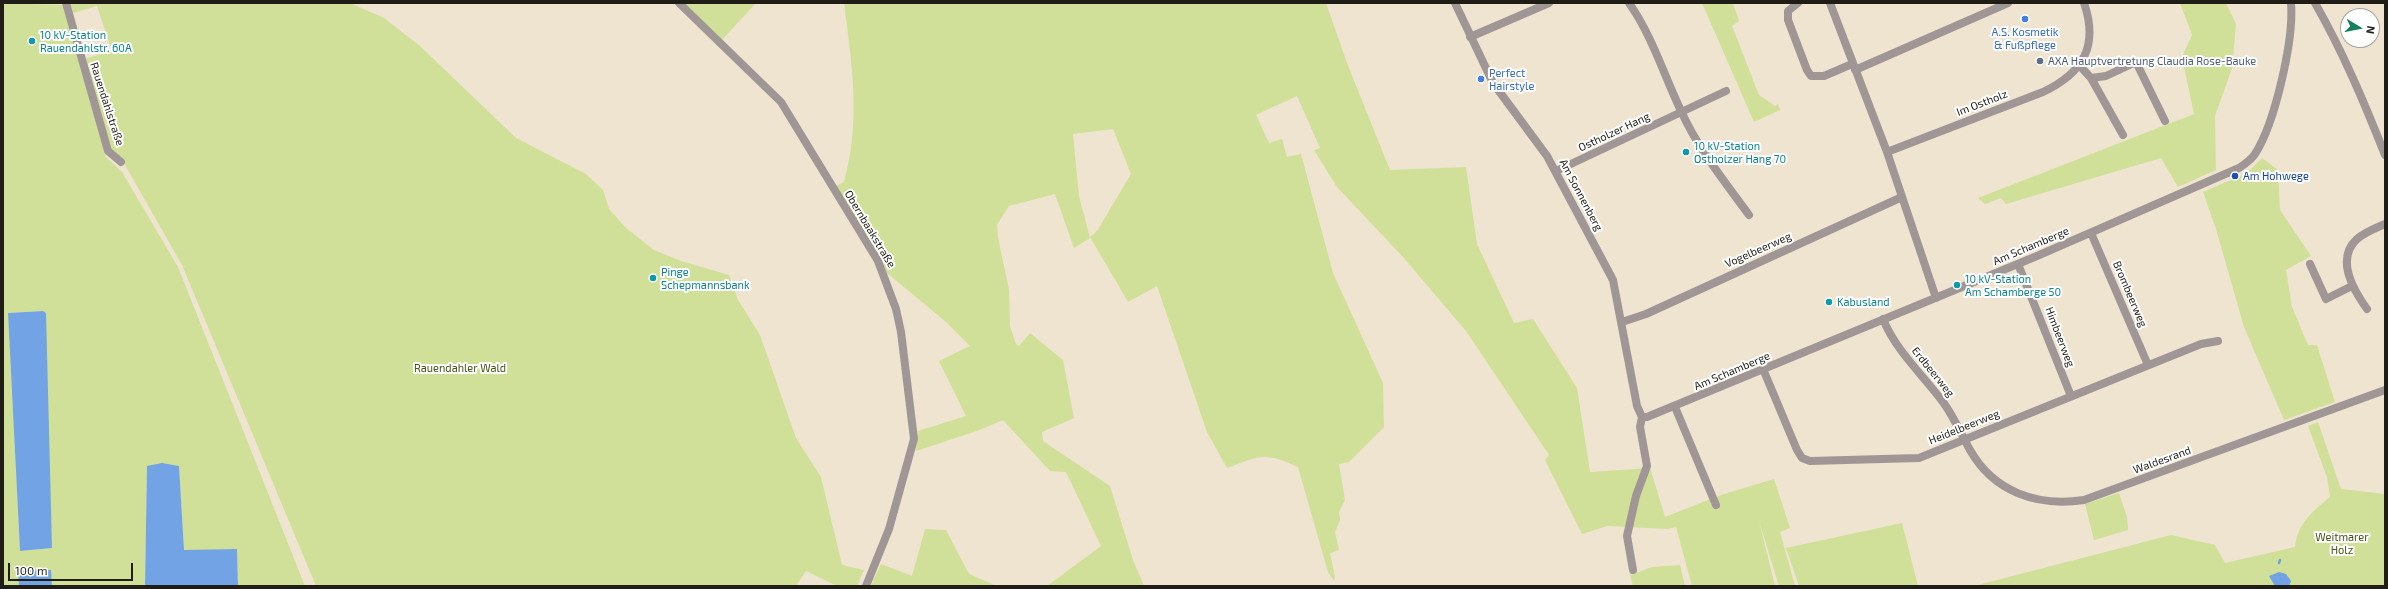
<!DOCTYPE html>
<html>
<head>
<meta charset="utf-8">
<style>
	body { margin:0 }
	#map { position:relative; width:2388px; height:589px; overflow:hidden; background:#eee4d0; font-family:"Exo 2",sans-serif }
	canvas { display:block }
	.frame { position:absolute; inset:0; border:4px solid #201d16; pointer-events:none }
	.north { position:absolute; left:2340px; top:8px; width:40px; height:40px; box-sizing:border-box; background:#fff; border:1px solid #a6a5a2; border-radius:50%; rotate:100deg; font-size:11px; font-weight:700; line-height:16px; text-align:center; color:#201d16 }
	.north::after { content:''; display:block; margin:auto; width:14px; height:18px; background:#16805c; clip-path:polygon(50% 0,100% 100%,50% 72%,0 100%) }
	.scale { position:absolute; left:8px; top:563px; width:125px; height:18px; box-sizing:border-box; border:2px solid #201d16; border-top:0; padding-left:5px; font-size:12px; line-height:14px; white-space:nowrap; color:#201d16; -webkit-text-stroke:3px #fff; paint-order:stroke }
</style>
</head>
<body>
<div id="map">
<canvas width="2388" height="589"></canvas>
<div class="frame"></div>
<div class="north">N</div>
<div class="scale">100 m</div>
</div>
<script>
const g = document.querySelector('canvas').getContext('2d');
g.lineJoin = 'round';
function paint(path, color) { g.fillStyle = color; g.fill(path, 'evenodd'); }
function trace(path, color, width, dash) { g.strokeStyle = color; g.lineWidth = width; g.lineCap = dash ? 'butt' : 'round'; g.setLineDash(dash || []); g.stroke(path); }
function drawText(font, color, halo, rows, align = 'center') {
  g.font = font + ' "Exo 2",sans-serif'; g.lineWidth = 4; g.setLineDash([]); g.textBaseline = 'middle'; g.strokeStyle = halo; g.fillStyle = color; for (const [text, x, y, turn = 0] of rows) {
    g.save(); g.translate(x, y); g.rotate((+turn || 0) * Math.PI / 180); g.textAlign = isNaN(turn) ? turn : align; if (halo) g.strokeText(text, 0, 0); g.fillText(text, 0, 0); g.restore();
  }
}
paint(new Path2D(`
	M3 3 64 5 106 157 122 172 178 267 305 586H238L237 549 184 551 179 466H147L145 586H3ZM43 311 52 548 20 551 8 313Z
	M67 3H350L384 18 420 46 516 138 586 174 603 190 609 209 626 228 654 250 681 261 729 275 738 300 760 335 796 438 821 477 842 565 864 570 857 586H837L806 571 796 586H316L182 265 125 165 109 146 84 59 112 51 97 6 70 14Z
	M682 3H756L721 41Z
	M844 3H1326L1347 63 1390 170 1466 167 1477 244 1514 323 1533 319 1577 388 1590 472 1650 468 1665 517 1721 495 1774 479 1790 528 1780 532 1795 586H1779L1759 521 1775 586H1692L1676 527 1668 529 1607 526 1582 534 1545 460 1549 455 1466 331 1403 257 1337 187 1314 150 1320 148 1297 96 1256 115 1269 143 1282 139 1287 157 1301 154 1333 273 1383 383 1384 427 1349 462 1339 464 1345 500 1339 512 1340 520 1335 532 1339 550 1330 553 1335 577 1334 581 1328 572 1298 467C1264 451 1259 456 1227 468L1207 432 1157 286 1128 302 1090 237 1097 231 1131 174 1113 129 1073 134 1079 196 1090 238 1074 248 1055 194 1009 206 997 225 998 237 1009 290 1010 326 1016 344 1019 346 1030 333 1063 360 1074 418 1042 432 1043 441 1110 486 1133 560 1144 586H1047L1101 546 1066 472 1050 471 1003 420 977 431 916 451 918 431 966 416 939 361 970 346 946 322 887 273 834 187 844 182C861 121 852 65 844 3Z
	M1702 3H1733L1739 21 1732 26 1759 95 1775 106 1778 104 1780 110 1754 122Z
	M2180 3H2226L2236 24 2232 68 2215 116 2216 170 2178 187 2161 158 2006 204 2001 198 1985 204 1978 198 2194 114 2182 57 2192 35Z
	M2262 158 2278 170 2280 210 2311 256 2286 270 2292 307 2308 345H2317L2335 402 2284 420 2244 327 2216 229 2203 192 2247 173Z
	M2318 422 2341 489 2385 494V586H1974L2171 535 2215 545 2225 563 2295 547C2297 524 2314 510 2330 497L2327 477 2308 426Z
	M2119 493 2127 517 2128 530 2094 540 2085 504Z
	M1902 523 1918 586H1799L1786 548Z
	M925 529 946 530 969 574 997 586H871L881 564 912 576Z
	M1680 565 1685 586H1633L1630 575 1652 567Z`), '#d0e098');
paint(new Path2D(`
	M43 311 46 313 52 548 20 551 8 313Z
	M162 463 179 466 184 550 237 549 238 586H145L147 466Z
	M51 570 52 586H19L18 571Z
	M2279 572 2286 574 2291 581 2289 586H2275L2269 576Z`), '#71a3e5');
trace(new Path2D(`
	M2279 563 2280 560`), '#71a3e5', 2.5);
trace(new Path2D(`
	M66 3 108 151 121 162
	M679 3 781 102 878 261 896 309 901 332 914 439 889 529 866 586
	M1455 3 1493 83 1547 156 1613 280 1637 406 1642 417H1647L2037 256 2239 168C2245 164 2251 160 2255 154 2275 123 2294 40 2291 3
	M1629 3C1653 37 1664 76 1682 113 1699 150 1725 182 1749 215
	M1798 3 1788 11V20L1807 70 1811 76H1824L1852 64
	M1830 3 1887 152 1936 298
	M2315 3C2343 52 2364 102 2385 155
	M1470 37 1549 3
	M2080 66 2091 78 2123 135
	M1855 70 2008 3
	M2091 78 2106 76 2136 62 2165 121
	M1887 152 2043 92C2083 73 2099 46 2084 3
	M1556 171 1726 91
	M2091 233 2148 365
	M2018 264 2071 396
	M2310 264 2326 299 2352 286
	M2367 309C2354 291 2335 259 2357 239 2365 232 2376 228 2385 224
	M1883 319C1896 351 1923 375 1943 402 1954 417 1961 434 1970 450 1994 492 2037 507 2084 500L2385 390
	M1622 322 1646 314 1902 197
	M1763 369 1797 450 1802 458 1810 461 1919 458 2201 344 2218 341
	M1675 407 1716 505
	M1633 570 1627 536 1636 496 1647 466 1640 427 1642 417`), '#a19696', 8);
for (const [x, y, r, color] of [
	[2025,19,4,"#3f7fe0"],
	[32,41,4,"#0f9aa8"],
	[2040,61,4,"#5c6f8a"],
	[1481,79,4,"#3f7fe0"],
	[1686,152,4,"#0f9aa8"],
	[2235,176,4,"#1a4fb4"],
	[653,278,4,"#0f9aa8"],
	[1957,285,4,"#0f9aa8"],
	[1829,302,4,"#0f9aa8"]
]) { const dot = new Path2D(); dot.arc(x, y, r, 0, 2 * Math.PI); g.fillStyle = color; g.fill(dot); trace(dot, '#fff', 1.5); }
drawText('11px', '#366cbe', '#fff', [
	["A.S. Kosmetik",2025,32],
	["& Fußpflege",2025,45],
	["Perfect",1489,73,"left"],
	["Hairstyle",1489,86,"left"]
]);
drawText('11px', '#0d838f', '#fff', [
	["10 kV-Station",40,35],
	["Rauendahlstr. 60A",40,48],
	["10 kV-Station",1694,146],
	["Ostholzer Hang 70",1694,159],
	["Pinge",661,272],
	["Schepmannsbank",661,285],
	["10 kV-Station",1965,279],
	["Am Schamberge 50",1965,292],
	["Kabusland",1837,302]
], 'left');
drawText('11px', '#4e5e75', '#fff', [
	["AXA Hauptvertretung Claudia Rose-Bauke",2048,61]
], 'left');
drawText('11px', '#201d16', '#fff', [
	["Im Ostholz",1982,103,-21],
	["Rauendahlstraße",107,104,72],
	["Ostholzer Hang",1614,132,-25],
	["Am Sonnenberg",1581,195,62],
	["Obernbaakstraße",870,229,59],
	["Am Schamberge",2031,246,-23],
	["Vogelbeerweg",1758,250,-24],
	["Brombeerweg",2130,294,67],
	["Himbeerweg",2060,337,69],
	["Am Schamberge",1732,371,-23],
	["Erdbeerweg",1933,372,51],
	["Heidelbeerweg",1964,427,-22],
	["Waldesrand",2162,460,-20]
]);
drawText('11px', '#164399', '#fff', [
	["Am Hohwege",2243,176]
], 'left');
drawText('11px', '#4a5518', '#fff', [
	["Rauendahler Wald",460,368],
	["Weitmarer",2342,537],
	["Holz",2342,550]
]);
</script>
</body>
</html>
